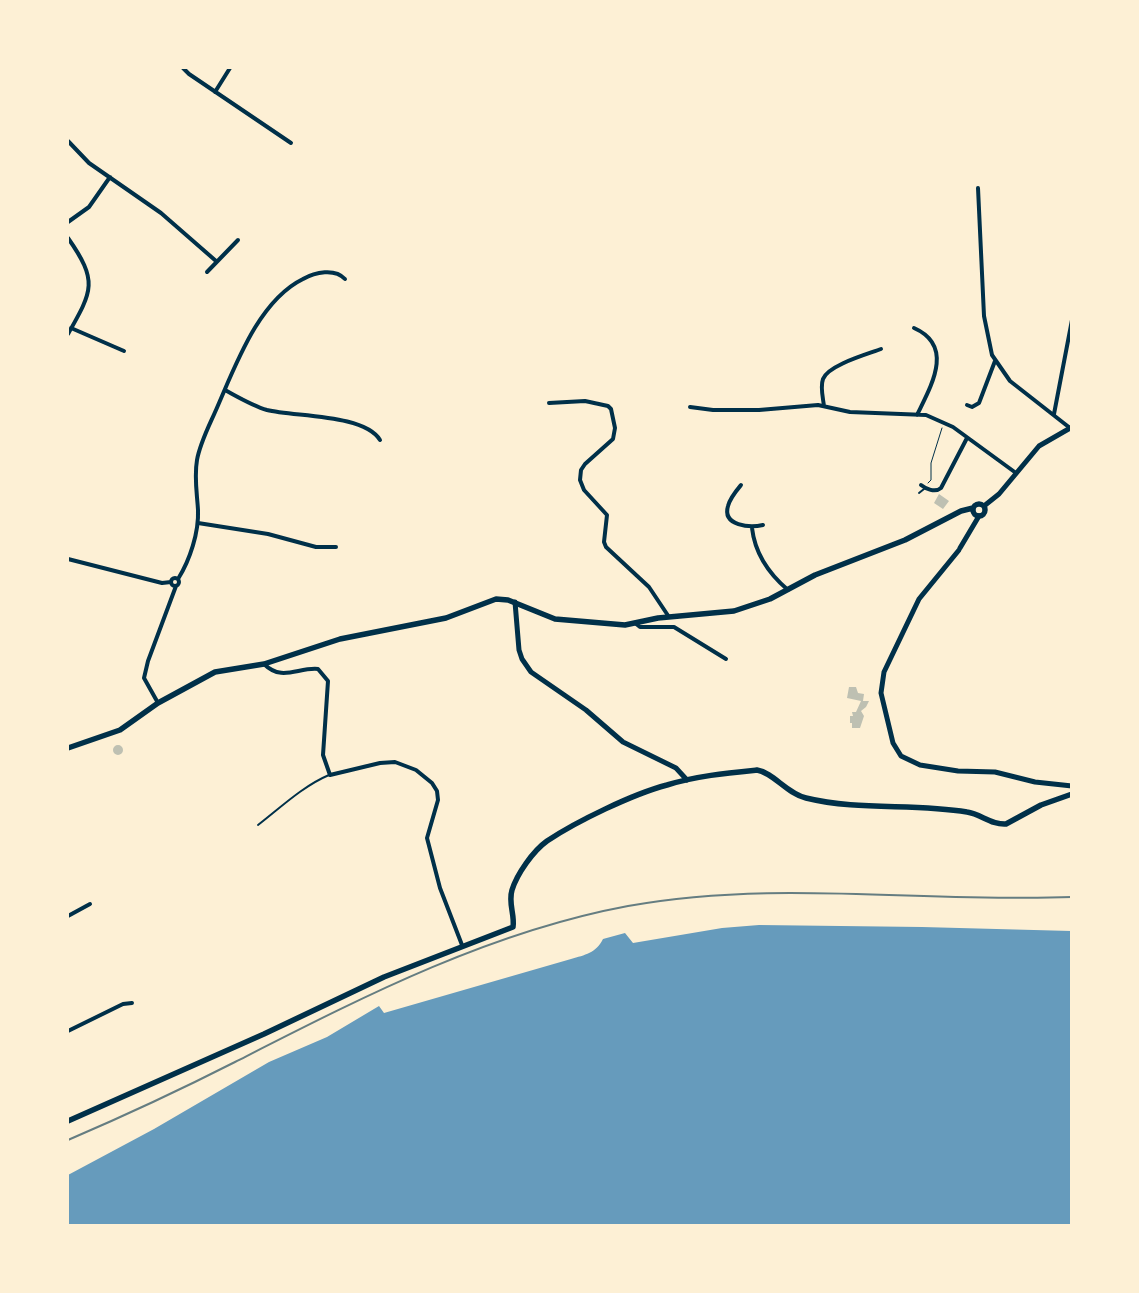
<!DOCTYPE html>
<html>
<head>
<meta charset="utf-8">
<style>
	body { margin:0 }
	#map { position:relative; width:1139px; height:1293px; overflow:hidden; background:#fdf0d5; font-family:Signika,sans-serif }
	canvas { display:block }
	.frame { position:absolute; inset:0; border:69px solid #fdf0d5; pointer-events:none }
</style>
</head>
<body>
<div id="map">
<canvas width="1139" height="1293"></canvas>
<div class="frame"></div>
</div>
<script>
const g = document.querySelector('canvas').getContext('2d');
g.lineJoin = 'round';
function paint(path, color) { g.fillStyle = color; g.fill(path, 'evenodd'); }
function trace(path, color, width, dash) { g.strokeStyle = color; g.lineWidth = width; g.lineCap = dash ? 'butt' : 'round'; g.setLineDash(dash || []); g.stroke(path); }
paint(new Path2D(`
	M759 925 922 927 1071 931V1225H68V1175L154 1129 269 1062 327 1037 379 1006 384 1013 571 959C585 955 596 953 603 939L625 933 633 943 722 928Z`), '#669bbc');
paint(new Path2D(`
	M939 494 949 501 943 509 934 503Z
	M849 687H856L858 693 864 694 863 701H869L866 707 861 711 864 716 860 728H852V723H850V716H853L852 712H856L861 701 847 698Z
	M113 750a5 5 0 1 1 10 0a5 5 0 1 1-10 0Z`), '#bec0b2');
trace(new Path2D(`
	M928 483 931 480V463L942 428`), '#003049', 1);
trace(new Path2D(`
	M919 493 924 489
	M258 825C280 808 303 786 329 775`), '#003049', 2);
trace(new Path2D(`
	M183 68 189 74 291 143
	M215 92 230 68
	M68 141 89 163 161 213 216 261
	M978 188 984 316 992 355 1010 381 1070 428
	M68 222 89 207 110 177
	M68 238C98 281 93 290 68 334
	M207 272 238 240
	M71 328 124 351
	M914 328C955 346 931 386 917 415
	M225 390C238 397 253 406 267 410 295 417 364 414 380 440
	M549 403 585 401 608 406 611 409 615 428 613 439 585 464 581 470 580 480 584 490 607 515 604 542 606 547 649 587 669 617
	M967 405 972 407 979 403 995 361
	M824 406C823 398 820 387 823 379 828 365 868 354 881 349
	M690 407 713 410H759L818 405 850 412 926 415 953 427 1016 473
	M1054 414 1072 320
	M741 485C736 491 730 498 728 506 722 526 750 528 763 525
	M921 485C926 489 935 493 941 488L967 438
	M198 523 268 534 316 547H336
	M752 528C755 554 768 573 788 590
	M68 559 162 583 171 582
	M171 582a4 4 0 1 1 8 0a4 4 0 1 1-8 0Z
	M178 579C190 560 199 532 198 510 197 493 194 477 197 460 200 443 209 426 216 410 235 367 258 301 303 279 315 272 335 268 345 279
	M635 623 640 627H674L726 659
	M264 664C282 682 298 667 318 669L328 681 323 755 330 775 380 763 395 762 416 770 432 783 437 791 438 800 427 838 440 888 462 945
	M158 703 144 678 148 661 176 586
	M68 916 90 904
	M68 1031 123 1004 132 1003`), '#003049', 4);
trace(new Path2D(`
	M984 506 999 494 1039 446 1072 427
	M960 548 979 516
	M959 550 919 599 884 672 881 693 893 743 901 756 920 765 958 771 995 772 1035 782 1072 786
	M515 602 519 650 522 659 531 672 586 710 623 742 676 768 687 780`), '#003049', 5);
trace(new Path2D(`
	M973 510a6 6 0 1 1 12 0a6 6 0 1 1-12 0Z
	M68 748 120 730 158 703 215 672 264 664 340 639 446 618 496 599 508 600 555 619 625 625 658 618 734 611 770 599 815 575 905 540 961 511 973 508
	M68 1121 264 1034 384 977 513 927C515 915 508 903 512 890 517 874 533 851 547 841 577 821 633 794 667 785 696 776 727 773 757 770 774 773 786 793 806 798 859 811 914 803 967 812 981 814 991 825 1006 824L1041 805 1072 794`), '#003049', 5.5);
trace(new Path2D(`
	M68 1140C124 1116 180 1090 235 1062 361 998 488 932 628 906 775 879 923 903 1072 897`), '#657d81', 2);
</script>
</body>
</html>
